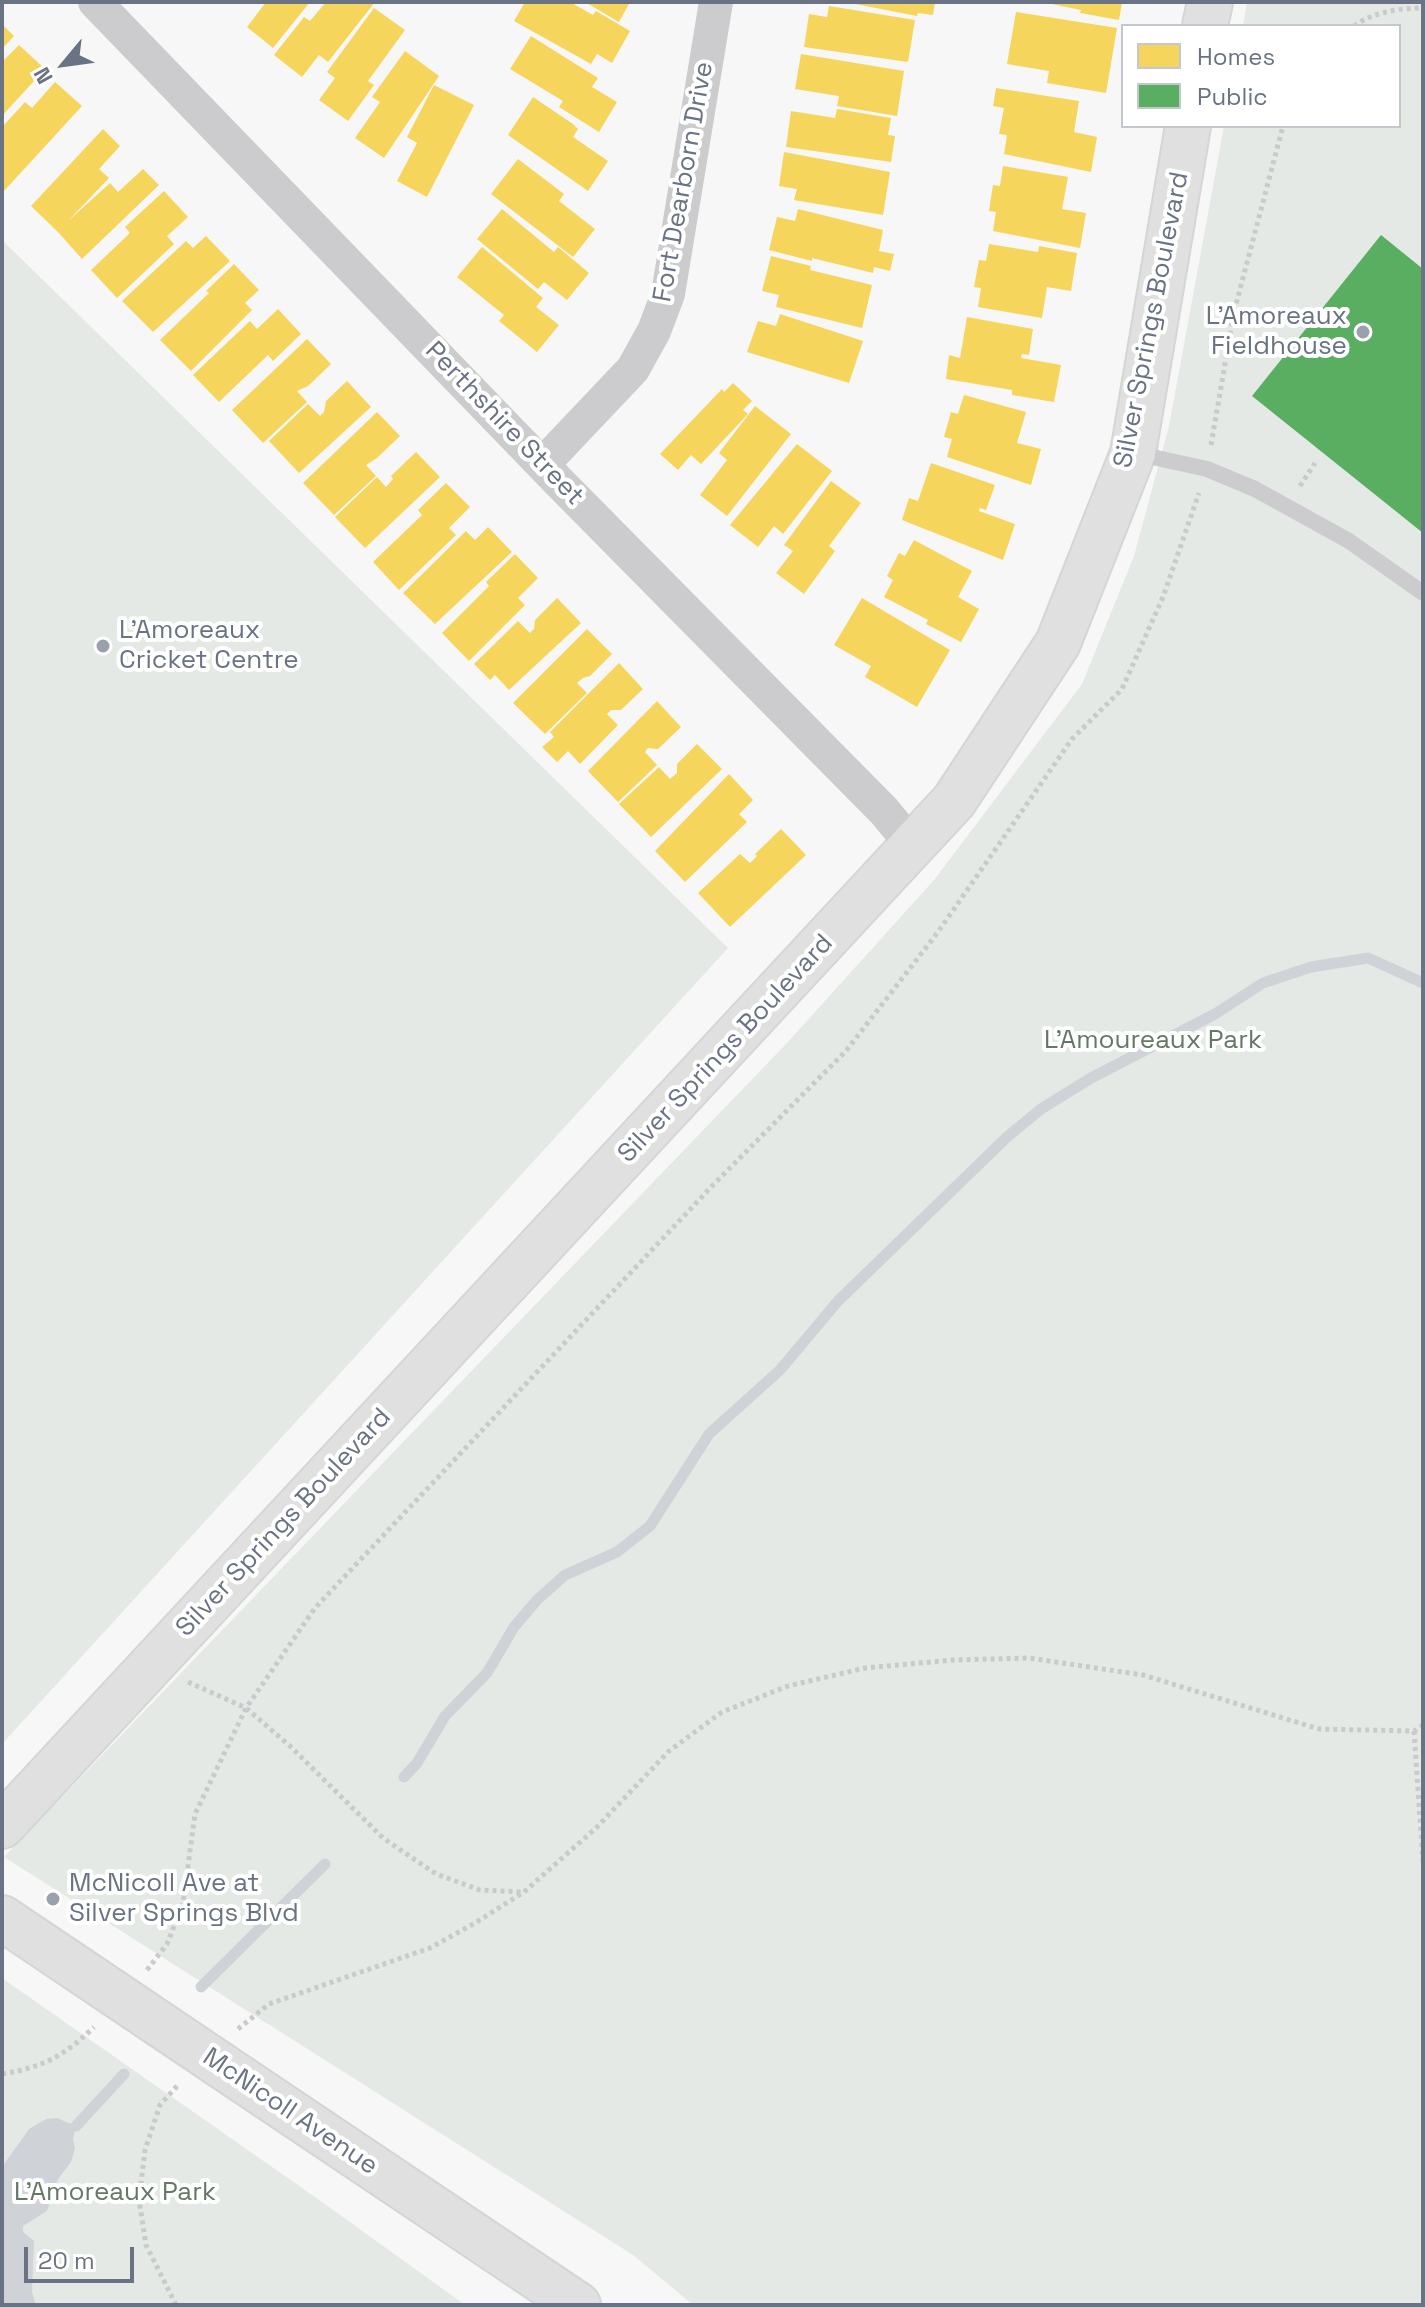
<!DOCTYPE html>
<html>
<head>
<meta charset="utf-8">
<style>
	body { margin:0 }
	#map { position:relative; width:1425px; height:2307px; overflow:hidden; background:#f7f7f7; font-family:"Space Grotesk",sans-serif }
	canvas { display:block }
	.frame { position:absolute; inset:0; border:4px solid #6a7384; pointer-events:none }
	.legend { position:absolute; left:1121px; top:24px; width:280px; height:104px; box-sizing:border-box; background:#fff; border:2px solid #c3c7ce; margin:0; padding:10px 14px; list-style:none; font-size:24px; color:#6a7384 }
	.legend li { display:flex; align-items:center; gap:16px; height:40px }
	.legend b { width:40px; border:2px solid #c3c7ce }
	.north { position:absolute; left:24px; top:24px; width:80px; height:80px; -webkit-text-stroke:6px #fff; paint-order:stroke; rotate:241deg; font-size:22px; font-weight:700; line-height:32px; text-align:center; color:#6a7384 }
	.north::after { content:''; display:block; margin:auto; width:28px; height:36px; background:#6a7384; clip-path:polygon(50% 0,100% 100%,50% 72%,0 100%) }
	.scale { position:absolute; left:24px; top:2247px; width:110px; height:36px; box-sizing:border-box; border:4px solid #6a7384; border-top:0; padding-left:10px; font-size:24px; line-height:28px; white-space:nowrap; color:#6a7384; -webkit-text-stroke:6px #fff; paint-order:stroke }
</style>
</head>
<body>
<div id="map">
<canvas width="1425" height="2307"></canvas>
<div class="frame"></div>
<ul class="legend">
<li><b style="height:22px;background:#f6d55c"></b>Homes</li>
<li><b style="height:22px;background:#5aae61"></b>Public</li>
</ul>
<div class="north">N</div>
<div class="scale">20 m</div>
</div>
<script>
const g = document.querySelector('canvas').getContext('2d');
g.lineJoin = 'round';
function paint(path, color) { g.fillStyle = color; g.fill(path, 'evenodd'); }
function trace(path, color, width, dash) { g.strokeStyle = color; g.lineWidth = width; g.lineCap = dash ? 'butt' : 'round'; g.setLineDash(dash || []); g.stroke(path); }
function drawText(font, color, halo, rows, align = 'center') {
  g.font = font + ' "Space Grotesk",sans-serif'; g.lineWidth = 8; g.setLineDash([]); g.textBaseline = 'middle'; g.strokeStyle = halo; g.fillStyle = color; for (const [text, x, y, turn = 0] of rows) {
    g.save(); g.translate(x, y); g.rotate((+turn || 0) * Math.PI / 180); g.textAlign = isNaN(turn) ? turn : align; if (halo) g.strokeText(text, 0, 0); g.fillText(text, 0, 0); g.restore();
  }
}
paint(new Path2D(`
	M1247 2H1423V2305H693L633 2255 4 1857 786 1044 934 880 1082 684 1134 556 1169 426 1224 126H1399V26H1243Z
	M2 240 728 948 2 1744Z
	M2 1978 325 2204 465 2305H2Z`), '#e5e9e5');
paint(new Path2D(`
	M57 2118 76 2126 73 2139 75 2149 71 2162 58 2179 47 2211 23 2226V2232L34 2241 32 2292 36 2305H2V2167L29 2129 46 2119Z`), '#cfd3d8');
paint(new Path2D(`
	M266 2H310L273 48 247 27Z
	M326 2H375L328 62 319 55 302 77 274 55 304 17 310 21Z
	M525 2H570L593 15 596 11 630 31 612 63 597 54 591 64 514 21Z
	M585 2H630L619 22Z
	M845 2H935L933 15 918 13 917 16Z
	M1042 2H1122L1119 20 1080 13 1081 10Z
	M829 6 915 20 908 62 804 47 809 14 827 17Z
	M374 8 405 30 368 81 374 85 348 121 319 100 335 78 327 72Z
	M1016 12 1117 28 1106 93 1047 83 1049 71 1007 64Z
	M2 24 14 36 2 49Z
	M531 36 598 78 592 87 617 102 599 132 559 107 563 101 510 69Z
	M19 45 45 69 2 116V62Z
	M405 51 439 76 384 158 355 138 380 102 372 97Z
	M801 54 904 71 897 116 837 106 839 96 795 89Z
	M55 82 82 106 4 191 2 189V127L25 102 32 108Z
	M434 85 474 105 427 197 397 181 417 143 407 137Z
	M996 88 1079 101 1074 132 1097 137 1091 172 1004 154 1007 135 999 134 1004 108 993 106Z
	M533 97 573 124 578 129 573 137 608 161 588 191 508 135Z
	M837 109 891 118 888 135 895 136 891 162 786 147 791 111 835 118Z
	M103 129 120 146 99 169 109 178 68 221 110 183 118 192 143 169 159 185 82 259 58 232 31 206Z
	M784 152 890 172 883 215 794 200 797 189 779 186Z
	M518 159 564 194 559 201 595 229 573 257 491 194Z
	M1003 166 1068 177 1062 209 1086 213 1080 248 993 231 996 212 989 211 993 185 1000 186Z
	M164 191 188 217 167 236 174 244 117 298 91 270 130 233 125 227Z
	M502 209 554 252 558 247 589 273 567 300 544 282 538 289 477 239Z
	M798 209 883 230 879 251 894 254 890 271 874 267 873 273 812 258V261L769 250 777 217 795 221Z
	M206 236 230 261 153 332 122 301 186 241 193 248Z
	M989 244 1038 252 1039 246 1077 253 1071 291 1047 287 1042 318 978 307 981 288 974 287 979 260 986 261Z
	M482 247 543 298 536 307 559 325 537 352 499 321 504 315 457 277Z
	M771 256 811 266 810 270 872 285 862 328 776 307 779 295 762 291Z
	M234 264 259 290 245 303 252 310 191 371 160 340 209 293 206 291Z
	M278 309 301 334 273 361 268 355 219 402 193 375 250 321 257 329Z
	M780 314 863 341 849 383 747 352 758 321 776 326Z
	M967 317 1033 329 1029 355 1022 354 1021 358 1061 365 1054 402 1012 395V390L946 379 949 355 960 358Z
	M307 339 331 364 308 386 297 391 307 402 263 443 232 410Z
	M347 381 371 407 299 473 269 441 308 404 320 416 324 412 326 401Z
	M733 383 752 401 743 410 748 414 701 464 691 455 678 470 660 454 722 389 724 392Z
	M964 395 1026 412 1017 443 1041 449 1031 485 947 457 952 439 944 437 951 412 958 414Z
	M755 406 791 434 727 516 700 495 727 460 719 453Z
	M377 412 400 436 377 458 366 465 376 476 334 515 303 483Z
	M797 444 832 471 783 534 774 526 758 547 730 525Z
	M416 452 440 477 365 548 335 517 377 477 386 487 393 479 391 476Z
	M931 463 995 485 986 510 980 508 979 511 1015 524 1003 560 902 520 909 498 918 501Z
	M831 481 861 503 829 546 835 551 804 594 776 573 793 551 784 545Z
	M446 483 470 507 449 528 456 535 399 590 373 562 422 515 418 510Z
	M488 527 512 552 435 624 403 593 466 531 475 540Z
	M914 540 972 571 958 597 979 609 961 642 926 624 928 620 884 597 893 580 887 576 899 553 905 556Z
	M515 554 538 578 518 598 525 605 469 661 442 633 489 586 486 582Z
	M557 598 581 623 509 690 495 675 490 680 474 664 518 621 530 633 534 629 535 620Z
	M862 598 950 650 917 707 865 677 871 666 834 645Z
	M587 629 612 654 590 676 583 678 577 683 587 693 545 734 513 703Z
	M619 663 643 689 621 710H611L607 714 618 725 580 764 568 751 557 762 542 747 554 737 550 732Z
	M657 701 681 727 658 749 648 748 645 752 657 765 618 802 588 771Z
	M697 744 722 769 651 837 619 804 659 767 670 779 677 773V764Z
	M729 774 753 800 739 814 747 822 685 882 655 851Z
	M781 829 806 855 730 927 698 893 740 854 750 863 757 856 755 854Z`), '#f6d55c');
paint(new Path2D(`
	M1381 235 1423 269V533L1252 396Z`), '#5aae61');
trace(new Path2D(`
	M404 1777 417 1763 445 1716 487 1673 514 1627 537 1600 565 1575 617 1552 650 1526 709 1434 780 1370 838 1301 1007 1137 1041 1109 1091 1078 1215 1014 1263 983 1311 967 1368 958 1423 983
	M201 1987 325 1864
	M76 2126 124 2074`), '#cfd3d8', 11);
const secondary = new Path2D(`
	M1205 26 1210 2
	M2 1826 954 801 1058 643 1133 453 1188 126
	M2 1918 75 1967
	M219 2064 578 2305`);
trace(secondary, '#d4d5d5', 48);
trace(new Path2D(`
	M1354 26C1373 12 1400 8 1423 8
	M1211 445 1234 312 1283 126
	M1300 486 1315 463
	M188 1682 246 1708 290 1746 383 1838 436 1874 480 1890 523 1892
	M1414 1731 1423 1862
	M147 1970 167 1944 183 1903 195 1814 246 1708 315 1608 714 1184 846 1051 938 932 1072 739 1122 689 1163 597 1199 493
	M238 2029 269 2004 430 1948 475 1923 524 1892 596 1828 669 1751 722 1712 788 1686 865 1668 953 1660 1029 1658 1143 1675 1319 1729 1414 1731 1423 1725
	M2 2074C44 2067 64 2056 94 2027
	M176 2305 146 2245 139 2200 145 2150 160 2105 178 2085`), '#c9cacb', 5, [4, 4]);
trace(new Path2D(`
	M1134 453 1207 469 1255 489 1349 541 1423 593`), '#ccccce', 16);
trace(new Path2D(`
	M95 2 557 480 884 811 913 846
	M543 464 633 369 654 331 668 294 716 2`), '#ccccce', 34);
trace(secondary, '#e0e0e1', 44);
const secondaryBridge = new Path2D(`
	M75 1967 219 2064`);
trace(secondaryBridge, '#d4d5d5', 48, []);
trace(secondaryBridge, '#e0e0e1', 44);
for (const [x, y, r, color] of [
	[1363,332,8,"#9ba1ac"],
	[103,646,8,"#9ba1ac"],
	[53,1899,8,"#9ba1ac"]
]) { const dot = new Path2D(); dot.arc(x, y, r, 0, 2 * Math.PI); g.fillStyle = color; g.fill(dot); trace(dot, '#fff', 3); }
drawText('26px', '#6a7384', '#fff', [
	["Fort Dearborn Drive",684,182,-80],
	["Silver Springs Boulevard",1152,320,-79],
	["Perthshire Street",504,424,46],
	["Silver Springs Boulevard",726,1049,-47],
	["Silver Springs Boulevard",284,1523,-47],
	["McNicoll Avenue",290,2112,34]
]);
drawText('26px', '#6a7384', '#fff', [
	["L'Amoreaux",1347,317,"right"],
	["Fieldhouse",1347,347,"right"],
	["L'Amoreaux",119,631],
	["Cricket Centre",119,661],
	["McNicoll Ave at",69,1884],
	["Silver Springs Blvd",69,1914]
], 'left');
drawText('26px', '#657765', '#fff', [
	["L'Amoureaux Park",1153,1041],
	["L'Amoreaux Park",115,2193]
]);
</script>
</body>
</html>
